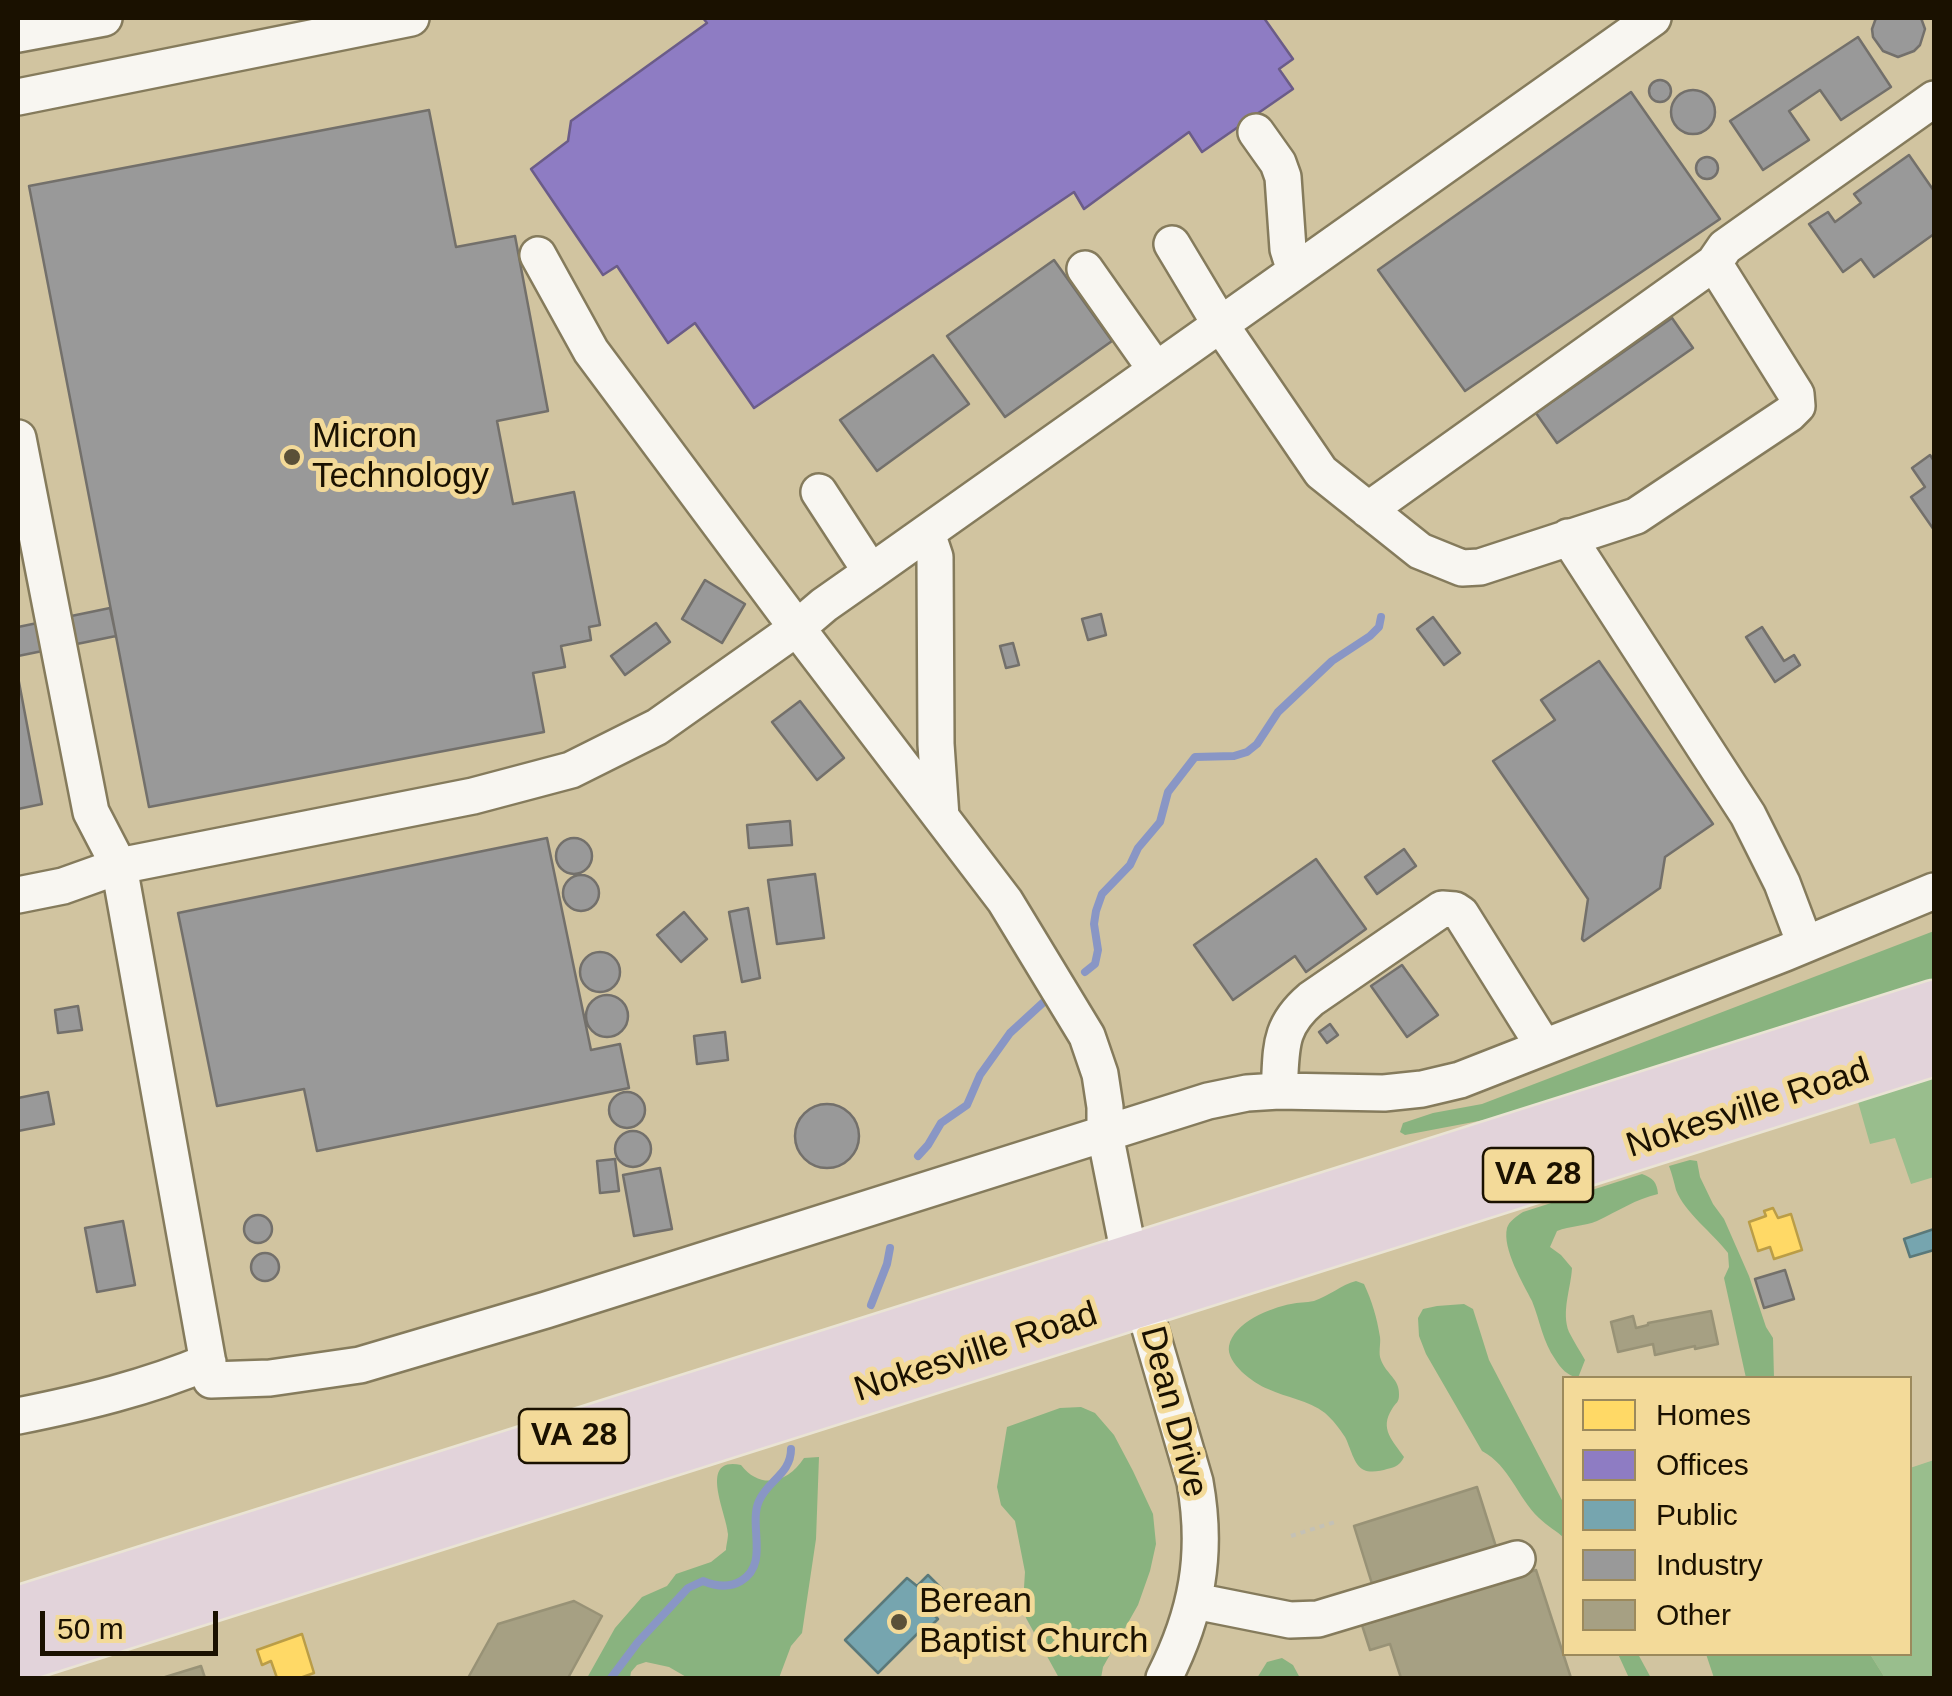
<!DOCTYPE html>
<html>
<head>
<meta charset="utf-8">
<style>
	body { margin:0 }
	#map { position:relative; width:1952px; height:1696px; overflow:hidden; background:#d1c4a0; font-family:Arial,sans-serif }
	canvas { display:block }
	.frame { position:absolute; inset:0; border:20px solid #1a1100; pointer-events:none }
	.legend { position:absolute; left:1562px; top:1376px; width:350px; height:280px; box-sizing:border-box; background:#f3da99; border:2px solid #9c8a5c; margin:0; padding:12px 18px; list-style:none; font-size:30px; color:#1a1100 }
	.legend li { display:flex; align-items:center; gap:20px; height:50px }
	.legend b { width:50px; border:2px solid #9c8a5c }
	.scale { position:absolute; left:40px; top:1611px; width:178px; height:45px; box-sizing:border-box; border:5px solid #1a1100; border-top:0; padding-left:12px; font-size:30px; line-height:35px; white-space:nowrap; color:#1a1100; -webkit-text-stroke:8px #f3da99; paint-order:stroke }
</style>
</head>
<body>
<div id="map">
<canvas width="1952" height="1696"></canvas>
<div class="frame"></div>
<ul class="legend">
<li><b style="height:28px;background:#ffd966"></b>Homes</li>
<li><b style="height:28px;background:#8e7cc3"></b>Offices</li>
<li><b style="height:28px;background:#76a5af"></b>Public</li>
<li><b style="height:28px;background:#999"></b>Industry</li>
<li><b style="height:28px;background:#a6a083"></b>Other</li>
</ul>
<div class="scale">50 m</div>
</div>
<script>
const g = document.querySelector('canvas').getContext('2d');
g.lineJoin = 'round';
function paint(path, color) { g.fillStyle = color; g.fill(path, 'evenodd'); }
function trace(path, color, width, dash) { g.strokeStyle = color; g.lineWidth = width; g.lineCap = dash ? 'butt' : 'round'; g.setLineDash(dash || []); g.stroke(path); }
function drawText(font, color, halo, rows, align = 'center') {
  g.font = font + ' Arial,sans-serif'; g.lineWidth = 10; g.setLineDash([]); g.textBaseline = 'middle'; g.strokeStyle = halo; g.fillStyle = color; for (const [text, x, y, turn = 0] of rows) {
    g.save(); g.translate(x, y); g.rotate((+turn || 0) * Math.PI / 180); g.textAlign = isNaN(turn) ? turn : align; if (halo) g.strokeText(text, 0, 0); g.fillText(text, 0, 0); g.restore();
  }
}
paint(new Path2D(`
	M1934 1070V1177L1911 1184 1895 1138 1870 1144 1856 1095Z
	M1934 1460V1678H1885L1870 1654H1910V1468Z`), '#99be8d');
paint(new Path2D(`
	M1934 931V981L1505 1116 1405 1135 1400 1132 1403 1123 1433 1113 1482 1104Z
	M1690 1160 1697 1161 1700 1177 1713 1204 1724 1219 1749 1276 1766 1327 1773 1338 1774 1378H1746L1724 1278 1729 1267 1728 1253C1713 1233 1685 1213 1676 1190 1674 1182 1672 1174 1669 1166Z
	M1642 1174C1653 1178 1657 1182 1658 1194 1636 1199 1618 1211 1597 1221 1585 1226 1570 1226 1557 1231L1550 1247 1561 1255 1572 1268C1571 1288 1561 1312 1569 1332 1574 1342 1580 1351 1585 1360L1578 1378C1567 1375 1561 1369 1555 1359 1543 1342 1540 1321 1532 1301 1523 1283 1502 1249 1507 1228 1509 1221 1517 1216 1523 1212Z
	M1356 1281 1364 1284C1372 1301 1377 1318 1380 1337 1381 1344 1378 1353 1381 1360 1386 1374 1400 1379 1399 1395 1399 1403 1396 1402 1392 1409 1379 1429 1393 1441 1404 1457 1400 1465 1396 1467 1387 1469 1381 1471 1370 1473 1364 1470 1354 1466 1350 1446 1345 1437 1340 1429 1332 1419 1325 1413 1308 1400 1287 1398 1268 1389 1253 1383 1226 1363 1229 1346 1234 1322 1270 1308 1291 1304 1298 1302 1306 1303 1314 1301 1329 1296 1341 1285 1356 1281Z
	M1464 1304 1473 1309 1489 1360 1564 1504V1538C1557 1531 1547 1526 1539 1518 1517 1497 1510 1466 1482 1451L1426 1354 1419 1336 1418 1318 1423 1309 1437 1306Z
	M1081 1407 1095 1413 1114 1435 1133 1471 1153 1514 1156 1544 1150 1571 1138 1605 1103 1667 1101 1678H1059L1026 1618 1023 1603 1025 1572 1015 1521 1001 1505 997 1487 1007 1427 1060 1408Z
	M819 1457 816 1539 802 1633 791 1646 779 1678H688L669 1667 646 1662 637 1665 631 1672 630 1678H587L615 1628 642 1597 667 1586 676 1574 711 1562 726 1550C726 1546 728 1539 728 1534 727 1514 697 1456 741 1465 760 1490 788 1483 804 1458Z
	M1618 1654H1638L1651 1678H1629Z
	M1706 1654H1870L1885 1678H1714Z
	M1282 1658 1293 1665 1300 1678H1257L1267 1662Z`), '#89b37f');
const homes = new Path2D(`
	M1773 1208 1778 1218 1791 1214 1802 1250 1774 1259 1770 1247 1758 1251 1749 1222 1766 1216 1764 1211Z
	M302 1634 314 1673 300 1678H277L271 1661 262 1665 257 1650Z`);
paint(homes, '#ffd966');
trace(homes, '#ba9d47', 2.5);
const offices = new Path2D(`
	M703 18H1264L1293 59 1279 69 1293 89 1202 152 1189 132 1084 209 1074 192 754 408 695 323 668 343 617 266 603 275 531 169 568 141 571 121 707 23Z`);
paint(offices, '#8e7cc3');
trace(offices, '#6b5c88', 2.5);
const public = new Path2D(`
	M1934 1229V1250L1910 1257 1904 1239Z
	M928 1575 942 1589 931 1600 940 1610 935 1616 938 1619 929 1628 926 1625 878 1673 845 1640 907 1578 917 1586Z`);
paint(public, '#76a5af');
trace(public, '#5a797a', 2.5);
const industry = new Path2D(`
	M1876 18H1921L1925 29 1920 45 1914 51 1898 57 1883 51 1873 37 1872 29Z
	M1858 37 1891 87 1841 120 1820 90 1789 111 1809 140 1763 170 1730 121Z
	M1649 91a11 11 0 1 1 22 0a11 11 0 1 1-22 0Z
	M1671 112a22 22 0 1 1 44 0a22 22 0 1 1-44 0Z
	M1631 92 1720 219 1465 391 1378 270Z
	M429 110 456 247 515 236 548 411 497 421 513 504 574 492 600 625 589 627 591 640 561 646 565 667 533 673 544 732 149 807 29 186Z
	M1909 155 1934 191V234L1874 277 1861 259 1843 272 1809 224 1828 212 1835 222 1861 203 1854 194Z
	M1696 168a11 11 0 1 1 22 0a11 11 0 1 1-22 0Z
	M1054 260 1112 341 1005 417 947 336Z
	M1672 318 1693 348 1557 443 1536 413Z
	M933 355 969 404 877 471 840 420Z
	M1930 455 1934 461V530L1911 497 1925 487 1912 468Z
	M705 580 745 604 722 643 682 619Z
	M110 608 116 636 18 656V627Z
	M1101 614 1106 635 1088 640 1082 619Z
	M1433 617 1460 653 1444 665 1417 629Z
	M656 623 670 642 625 675 611 656Z
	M1762 627 1784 661 1794 655 1800 665 1775 682 1746 637Z
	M1013 643 1019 665 1006 668 1000 646Z
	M1599 661 1713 824 1665 857 1660 888 1584 941 1582 939 1588 899 1493 761 1555 720 1541 700Z
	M18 677 42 804 18 809Z
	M800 701 844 758 817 780 772 722Z
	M790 821 792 845 749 848 747 825Z
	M556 856a18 18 0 1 1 36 0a18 18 0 1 1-36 0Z
	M547 838 591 1050 620 1044 629 1088 317 1151 304 1089 217 1106 178 913Z
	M1404 849 1416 866 1377 894 1365 877Z
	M1316 859 1366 929 1306 972 1295 956 1233 1000 1194 945Z
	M815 874 824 938 777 944 768 880Z
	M563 893a18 18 0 1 1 36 0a18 18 0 1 1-36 0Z
	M748 908 760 978 742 982 729 912Z
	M684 912 707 939 681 962 657 935Z
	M580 972a20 20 0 1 1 40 0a20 20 0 1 1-40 0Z
	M1402 965 1438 1015 1407 1037 1371 986Z
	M586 1016a21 21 0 1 1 42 0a21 21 0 1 1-42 0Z
	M78 1006 82 1030 58 1033 55 1010Z
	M1330 1024 1338 1035 1327 1043 1319 1032Z
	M725 1032 728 1060 697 1064 694 1036Z
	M609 1110a18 18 0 1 1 36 0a18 18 0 1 1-36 0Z
	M48 1092 54 1124 18 1131V1098Z
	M795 1136a32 32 0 1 1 64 0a32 32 0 1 1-64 0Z
	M615 1149a18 18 0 1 1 36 0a18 18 0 1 1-36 0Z
	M615 1159 619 1191 600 1193 597 1161Z
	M660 1168 672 1229 634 1236 623 1175Z
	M244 1229a14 14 0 1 1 28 0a14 14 0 1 1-28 0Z
	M123 1221 135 1285 97 1292 85 1228Z
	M251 1267a14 14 0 1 1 28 0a14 14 0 1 1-28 0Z
	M1785 1270 1794 1299 1764 1308 1755 1279Z`);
paint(industry, '#999');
trace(industry, '#73706b', 2.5);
trace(new Path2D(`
	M1085 972 1095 964 1098 950 1094 924 1096 911 1102 894 1130 865 1138 848 1160 822 1168 792 1195 757 1234 756 1247 752 1257 744 1278 712 1332 661 1370 636 1379 627 1381 617
	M918 1156 928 1145 941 1123 967 1105 980 1075 1010 1033 1047 999
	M871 1305 887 1264 890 1248
	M611 1678 638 1642 688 1588 703 1581C715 1586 729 1588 741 1581 770 1564 748 1525 759 1501 768 1480 791 1474 791 1449`), '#8996c5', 8);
const building = new Path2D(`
	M1711 1311 1718 1344 1695 1349V1346L1655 1355 1653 1344 1618 1352 1611 1322 1633 1316 1636 1328 1648 1325V1323Z
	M1477 1487 1496 1547 1373 1587 1354 1526Z
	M1536 1570 1571 1678H1401L1390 1644 1370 1650 1362 1625Z
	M574 1601 602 1616 568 1678H468L498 1624Z
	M201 1666 205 1678H162Z`);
paint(building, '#a6a083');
trace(building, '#989276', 2.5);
const minor = new Path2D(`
	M1653 18 871 572 824 605 797 628 657 727 571 770 473 796 119 866 211 1380 270 1378 360 1365 546 1310 1208 1101 1247 1093 1279 1091 1384 1093 1422 1089 1460 1080 1785 953 1934 891
	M18 34 104 18
	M18 97 411 18
	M1256 132 1278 163 1283 177 1288 249 1295 271
	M1172 244 1220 324 1321 472 1420 551 1462 568 1480 567 1636 516 1789 414 1797 406 1796 394 1714 263 1725 247 1934 99
	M538 255 591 351 797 628 1005 901 1087 1036 1100 1074 1105 1107V1134L1130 1260 1195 1482C1208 1554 1197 1613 1164 1678
	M1085 269 1156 370
	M18 438 91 812 119 866 63 886 18 895
	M819 492 871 572
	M1368 510 1714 263
	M927 533 935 557 936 744 941 817
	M1568 537 1748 815 1782 883 1805 944
	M1279 1091C1282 1050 1277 1028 1311 999L1442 909 1455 910 1461 914 1544 1047
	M18 1416C83 1403 146 1388 208 1362
	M1195 1601 1290 1620 1318 1619 1517 1559`);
const highway = new Path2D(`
	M18 1612 1934 1006
	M18 1657 1934 1050`);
trace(minor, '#857b5c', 40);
trace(highway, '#eae4d4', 55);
trace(new Path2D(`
	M1291 1536 1338 1521`), '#c4c1b6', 4, [5, 5]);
trace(minor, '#f8f6f1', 35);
trace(highway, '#e2d3da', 50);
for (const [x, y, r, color] of [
	[292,457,10,"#5a5038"],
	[899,1622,10,"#5a5038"]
]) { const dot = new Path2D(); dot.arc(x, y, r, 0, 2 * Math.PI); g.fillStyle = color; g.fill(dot); trace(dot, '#f3da99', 4); }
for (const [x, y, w] of [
	[1538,1175,110],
	[574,1436,110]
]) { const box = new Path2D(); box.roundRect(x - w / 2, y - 27, w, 54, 8); g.fillStyle = '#f3da99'; g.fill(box); trace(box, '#1a1100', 2.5); }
drawText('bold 32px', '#1a1100', null, [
	["VA 28",1538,1175],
	["VA 28",574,1436]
]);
drawText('35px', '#1a1100', '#f3da99', [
	["Micron",312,437],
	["Technology",312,477],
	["Berean",919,1602],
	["Baptist Church",919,1642]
], 'left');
drawText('35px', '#1a1100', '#f3da99', [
	["Nokesville Road",1748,1109,-18],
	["Nokesville Road",976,1353,-18],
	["Dean Drive",1173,1412,75]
]);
</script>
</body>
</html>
